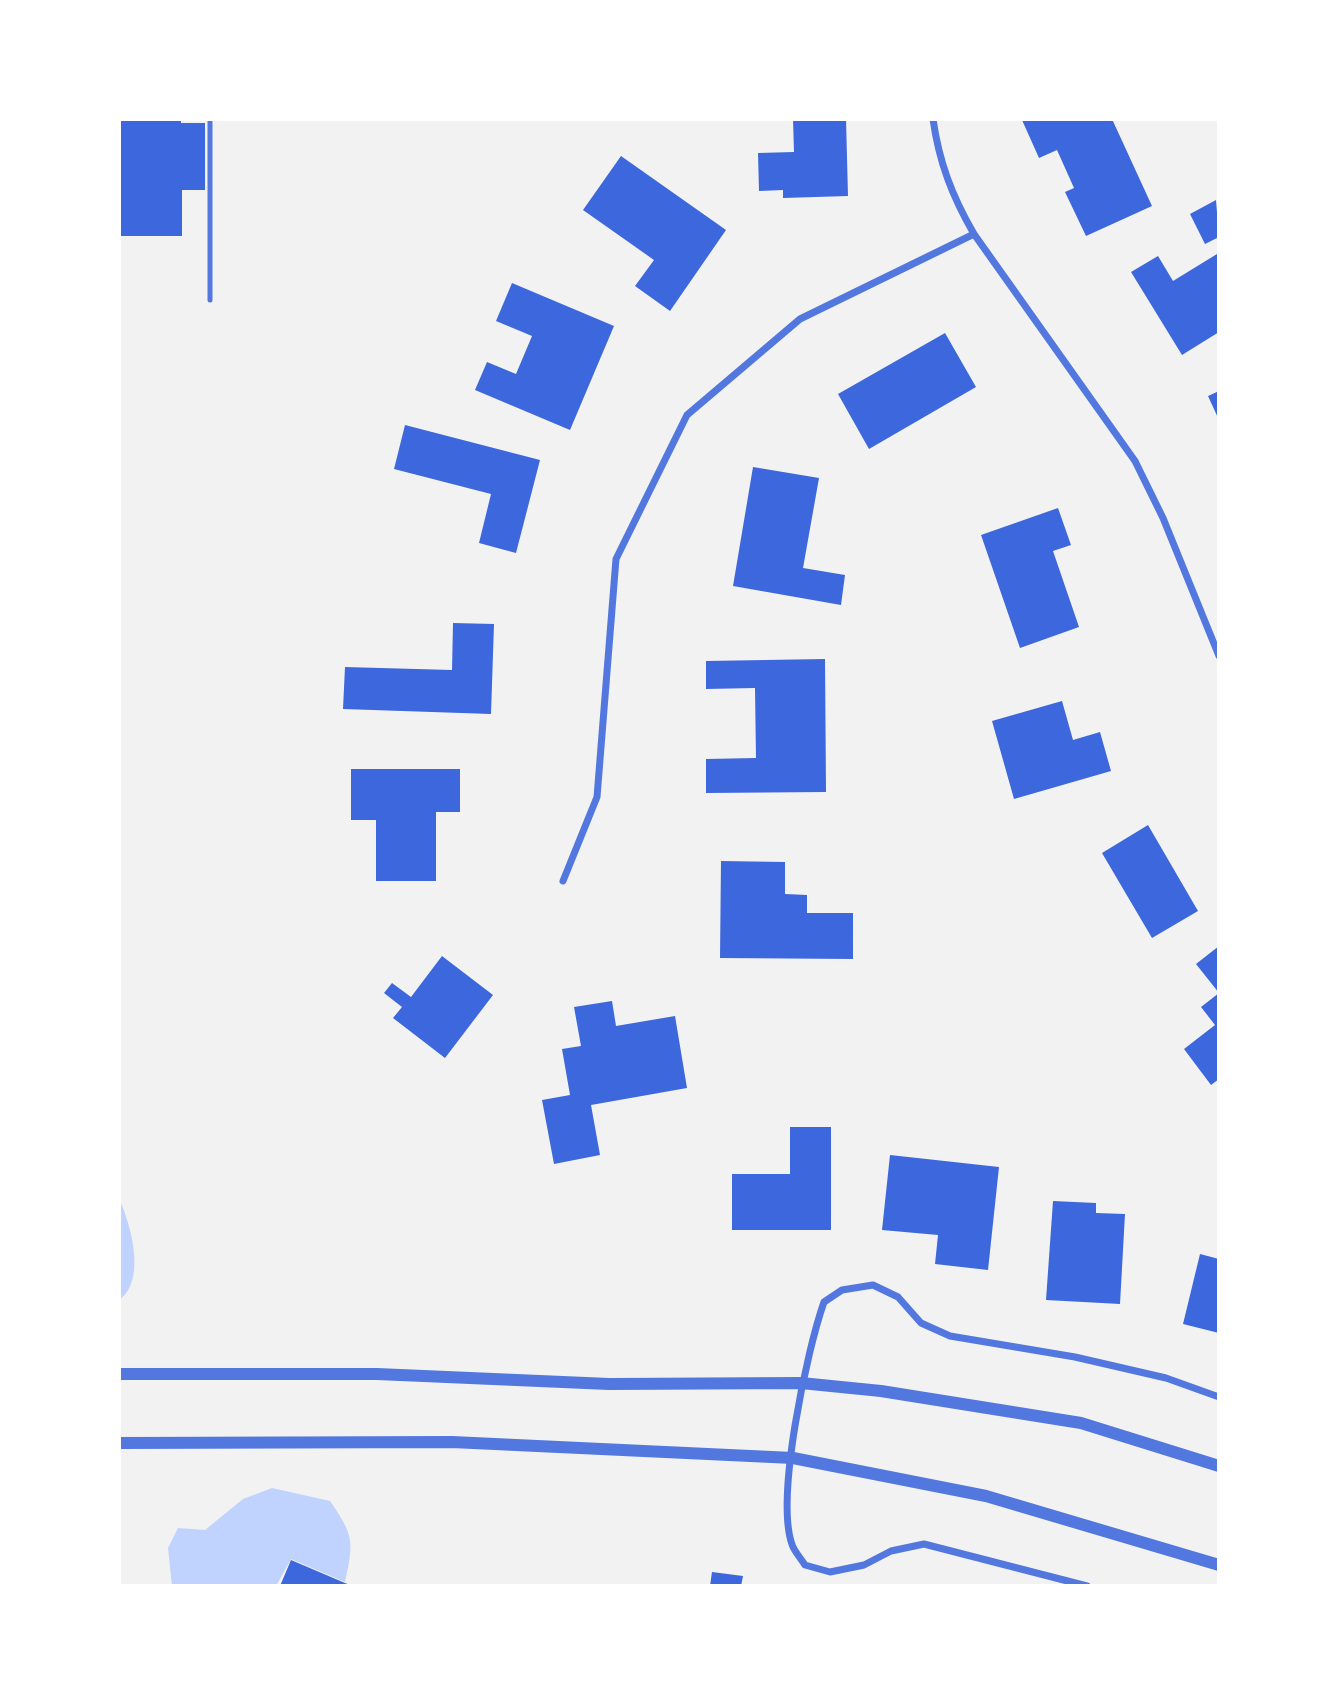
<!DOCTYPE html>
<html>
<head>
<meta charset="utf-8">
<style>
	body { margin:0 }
	#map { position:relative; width:1338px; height:1705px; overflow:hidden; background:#f2f2f2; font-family:Quicksand,sans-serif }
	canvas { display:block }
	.frame { position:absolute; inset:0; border:121px solid #fff; pointer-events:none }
</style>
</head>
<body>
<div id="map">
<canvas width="1338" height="1705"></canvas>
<div class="frame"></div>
</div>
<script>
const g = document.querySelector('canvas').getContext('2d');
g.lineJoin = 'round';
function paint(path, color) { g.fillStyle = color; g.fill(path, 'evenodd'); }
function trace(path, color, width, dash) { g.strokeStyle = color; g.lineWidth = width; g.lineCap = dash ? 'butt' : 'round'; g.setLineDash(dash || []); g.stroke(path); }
paint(new Path2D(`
	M119 1199C131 1224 147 1281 119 1300Z
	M272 1488 330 1501C354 1536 354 1541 345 1582L291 1559 276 1586H172L168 1548 178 1528 205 1530 243 1499Z`), '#bfd3fe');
paint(new Path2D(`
	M119 119H181V123H205V190H182V236H119Z
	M793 119H846L848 196 783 198V190L759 191 758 153 794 152Z
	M1112 119 1152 206 1086 236 1065 192 1074 188 1057 150 1039 158 1022 120Z
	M621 156 726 230 670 311 635 286 654 260 583 210Z
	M1216 200 1219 237 1205 244 1190 214Z
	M1217 254 1219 332 1182 355 1131 272 1158 256 1173 281Z
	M512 283 614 326 570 430 475 390 487 362 516 374 532 336 496 321Z
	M945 333 976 387 869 449 838 394Z
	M1219 391V420L1208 396Z
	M405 425 540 460 516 553 479 543 491 494 394 469Z
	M753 467 819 478 803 568 845 575 841 605 733 586Z
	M1058 508 1071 545 1053 551 1079 627 1020 648 981 535Z
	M453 623 494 624 491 714 343 709 345 667 452 670Z
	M825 659 826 792 706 793V759L756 758 755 688 706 689V661Z
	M1062 701 1073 740 1100 732 1111 771 1014 799 992 721Z
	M351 769H460V812H436V881H376V820H351Z
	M1148 825 1198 911 1152 938 1102 853Z
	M721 861 785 862V894L807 895V913H853V959L720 958Z
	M1219 946V1079L1211 1085 1184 1049 1215 1025 1201 1007 1219 993 1196 964Z
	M442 956 493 995 445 1058 393 1018 402 1007 384 993 392 983 411 997Z
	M612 1001 616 1026 675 1016 687 1088 591 1105 600 1155 554 1164 542 1100 570 1095 562 1049 581 1046 574 1007Z
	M790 1127H831V1230H732V1174H790Z
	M890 1155 999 1167 988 1270 935 1264 938 1235 882 1230Z
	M1053 1201 1096 1203V1213L1125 1214 1120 1304 1046 1300Z
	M1200 1254 1219 1259V1333L1183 1324Z
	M291 1560 345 1583 353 1586H280Z
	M712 1572 743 1576 741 1586H710Z`), '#3d67dc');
trace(new Path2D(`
	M210 300V119`), '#5277de', 5);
trace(new Path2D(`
	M933 119C939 162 952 196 974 234L1135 461 1163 518 1219 656
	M563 881 597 797 616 559 687 415 800 319 974 234
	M1087 1586 924 1544 891 1551 864 1565 830 1572 805 1565C801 1559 796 1553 793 1547 774 1502 807 1350 824 1302L842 1290 873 1285 898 1297 921 1323 950 1336 1075 1357 1166 1378 1219 1397`), '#5277de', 7);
trace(new Path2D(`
	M119 1374H377L609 1384 801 1383 881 1391 1081 1423 1219 1466
	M119 1443 452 1442 793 1458 986 1496 1219 1565`), '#5277de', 12);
</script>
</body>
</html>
